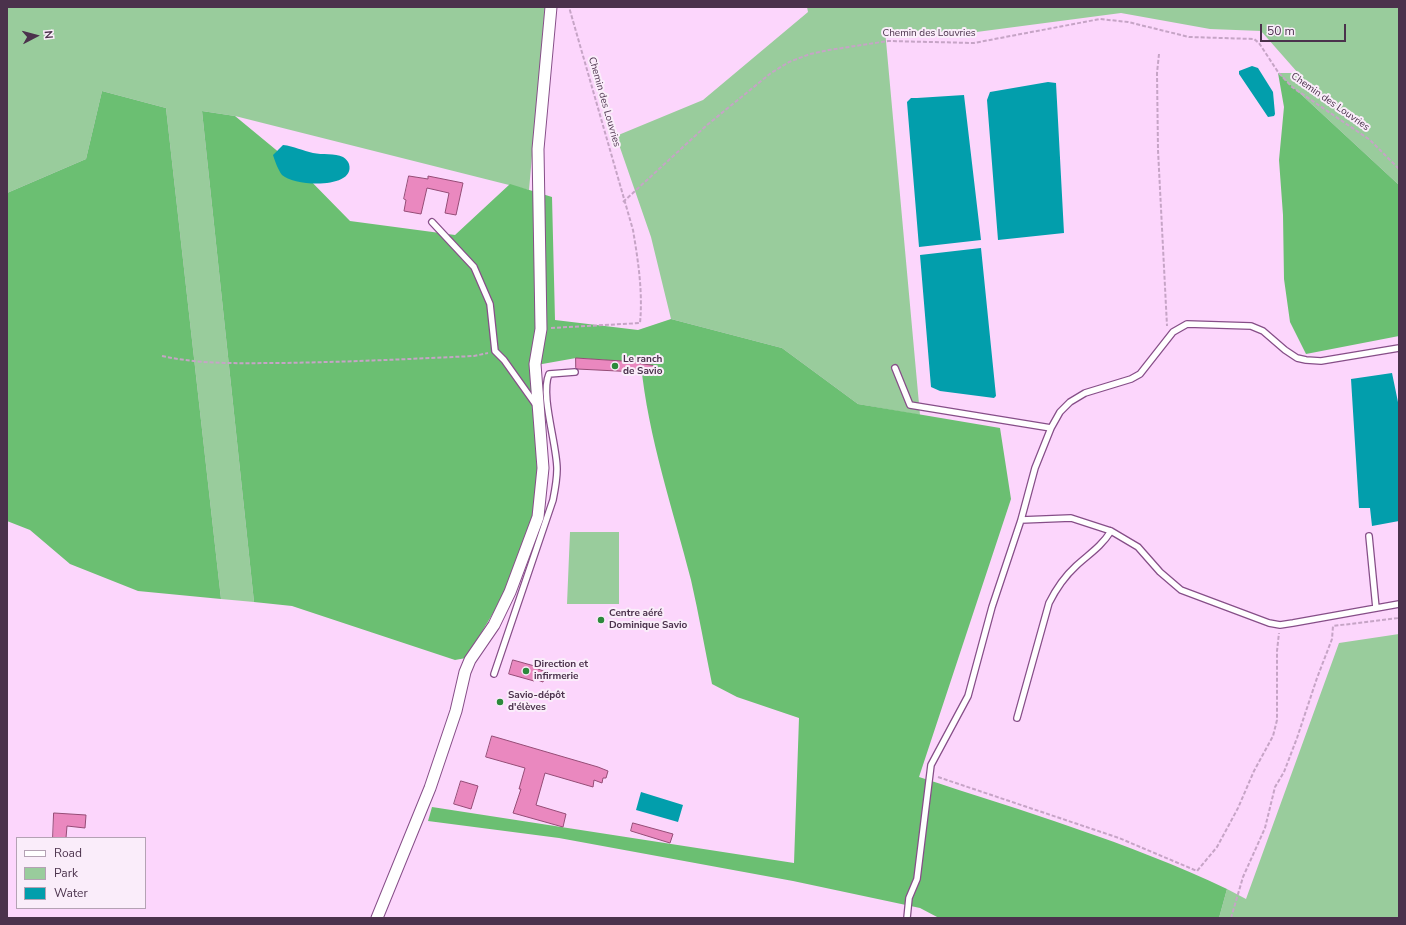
<!DOCTYPE html>
<html>
<head>
<meta charset="utf-8">
<style>
	body { margin:0 }
	#map { position:relative; width:1406px; height:925px; overflow:hidden; background:#fcd6fc; font-family:"Nunito Sans",sans-serif }
	canvas { display:block }
	.frame { position:absolute; inset:0; border:8px solid #4b324c; pointer-events:none }
	.legend { position:absolute; left:16px; top:837px; width:130px; height:72px; box-sizing:border-box; background:#faedfa; border:1px solid #b4a2b4; margin:0; padding:5px 7px; list-style:none; font-size:12px; color:#4b324c }
	.legend li { display:flex; align-items:center; gap:8px; height:20px }
	.legend b { width:20px; border:1px solid #b4a2b4 }
	.north { position:absolute; left:16px; top:16px; width:40px; height:40px; -webkit-text-stroke:3px #faedfa; paint-order:stroke; rotate:84deg; font-size:11px; font-weight:700; line-height:16px; text-align:center; color:#4b324c }
	.north::after { content:''; display:block; margin:auto; width:14px; height:18px; background:#4b324c; clip-path:polygon(50% 0,100% 100%,50% 72%,0 100%) }
	.scale { position:absolute; left:1260px; top:24px; width:86px; height:18px; box-sizing:border-box; border:2px solid #4b324c; border-top:0; padding-left:5px; font-size:12px; line-height:14px; white-space:nowrap; color:#4b324c; -webkit-text-stroke:3px #faedfa; paint-order:stroke }
</style>
</head>
<body>
<div id="map">
<canvas width="1406" height="925"></canvas>
<div class="frame"></div>
<ul class="legend">
<li><b style="height:5px;background:#fff"></b>Road</li>
<li><b style="height:11px;background:#99cc9c"></b>Park</li>
<li><b style="height:11px;background:#029eac"></b>Water</li>
</ul>
<div class="north">N</div>
<div class="scale">50 m</div>
</div>
<script>
const g = document.querySelector('canvas').getContext('2d');
g.lineJoin = 'round';
function paint(path, color) { g.fillStyle = color; g.fill(path, 'evenodd'); }
function trace(path, color, width, dash) { g.strokeStyle = color; g.lineWidth = width; g.lineCap = dash ? 'butt' : 'round'; g.setLineDash(dash || []); g.stroke(path); }
function drawText(font, color, halo, rows, align = 'center') {
  g.font = font + ' "Nunito Sans",sans-serif'; g.lineWidth = 4; g.setLineDash([]); g.textBaseline = 'middle'; g.strokeStyle = halo; g.fillStyle = color; for (const [text, x, y, turn = 0] of rows) {
    g.save(); g.translate(x, y); g.rotate((+turn || 0) * Math.PI / 180); g.textAlign = isNaN(turn) ? turn : align; if (halo) g.strokeText(text, 0, 0); g.fillText(text, 0, 0); g.restore();
  }
}
paint(new Path2D(`
	M7 7H545L529 190 235 116 202 111 254 602 221 599 166 108 102 91 86 159 7 193Z
	M807 7H1399V185L1278 73H1298L1261 31 1210 29 1121 13 969 33 885 30 920 415 858 404 782 348 671 319 651 237 616 136 703 100 808 12Z
	M570 532H619V604H567Z
	M1399 634V918H1219L1227 889 1246 899 1339 643Z`), '#99cc9c');
paint(new Path2D(`
	M1278 73 1399 185V336L1306 354 1290 322 1284 279 1283 215 1279 160 1284 107Z
	M102 91 166 108 221 599 138 591 70 564 30 530 7 521V193L86 159Z
	M202 111 235 116 298 168 350 221 455 235 510 184 552 197 555 320 638 330 671 319 782 348 858 404 1000 428 1011 499 919 777C1023 811 1128 842 1227 889L1219 918H939L920 908 793 881 559 838 428 821 432 807 794 863 799 718 737 697 712 684C705 650 699 615 691 580 673 509 648 437 641 364L636 362 576 358 531 366 537 468 535 518 501 600 466 658 455 660 292 606 254 602Z`), '#6bbf72');
paint(new Path2D(`
	M1252 66 1258 68 1273 92 1275 114 1274 116 1268 117 1239 74V71Z
	M1048 82 1056 83 1064 233 998 240 987 100 990 92Z
	M964 95 981 240 919 247 907 102 911 98H917Z
	M283 145C294 146 303 151 313 153 322 155 335 153 343 157 346 159 348 161 349 164 356 189 295 187 282 175 278 170 275 161 273 155Z
	M981 248 996 396 994 398 940 391 931 387 920 255Z
	M1392 373 1399 407V521L1372 526 1370 508H1359L1351 379Z
	M641 792 683 805 678 822 636 810Z`), '#029eac');
const building = new Path2D(`
	M409 176 428 179V176L463 183 456 215 445 213 449 193 427 188 421 214 404 211 406 200 404 199Z
	M576 358 637 362V363L657 366V373L577 369 576 368Z
	M513 660 538 667V669L546 672 543 682 535 679 534 681 509 674Z
	M492 736 598 767 608 771 606 778H603L602 783 594 780 593 787 545 773 536 805 566 814 563 827 513 813 521 789H519L525 768 486 757Z
	M461 781 478 786 471 809 454 804Z
	M54 813 86 815 85 828 67 826 66 838H53Z
	M633 823 673 834 670 843 631 831Z`);
paint(building, '#ea88bf');
trace(building, '#954c76', 1);
const service = new Path2D(`
	M432 222 474 267 490 304 495 351 504 360 536 405
	M895 368 910 405 1051 428
	M1021 520 1071 518 1111 531 1138 547 1160 572 1181 590 1269 623 1280 625 1293 623 1399 604
	M1369 536 1376 608
	M494 674 553 500C555 490 557 479 557 469 557 444 540 395 549 374L575 372
	M1017 718 1049 603C1056 589 1064 577 1076 566 1089 554 1101 547 1111 531
	M907 918 909 898 917 879 931 765 968 696 992 607 1021 520 1035 468 1051 428 1060 412 1070 402 1085 393 1131 379 1140 374 1173 332 1187 324 1251 326 1263 331 1285 350 1297 358 1306 360 1321 361 1399 348`);
const minor = new Path2D(`
	M377 918 430 788 456 711 465 672 470 660 494 625 510 592 538 517 543 468 535 364 541 329 538 149 551 7`);
trace(service, '#864e88', 8);
trace(minor, '#864e88', 13);
trace(new Path2D(`
	M1159 54 1157 73 1158 150 1167 326
	M623 202 707 125 771 73 789 62 810 54 829 50 888 41 974 43 1100 19 1128 22 1189 37 1254 39 1259 43 1278 72 1292 87 1370 140 1399 169
	M551 328 640 323C643 292 638 260 633 230L569 7
	M162 356C204 365 241 363 283 363 347 362 410 359 474 356L488 353
	M938 777 1119 838 1197 871 1217 847 1238 808 1254 771 1273 736 1277 720V651L1279 633
	M1231 918 1243 877 1265 828 1275 787 1284 772 1297 738 1317 678 1332 639 1333 626 1399 618`), '#c6a4c6', 2, [4, 2]);
trace(service, '#fff', 5.5);
trace(minor, '#fff', 11);
for (const [x, y, r, color] of [
	[615,366,4,"#2c893b"],
	[601,620,4,"#2c893b"],
	[526,671,4,"#2c893b"],
	[500,702,4,"#2c893b"]
]) { const dot = new Path2D(); dot.arc(x, y, r, 0, 2 * Math.PI); g.fillStyle = color; g.fill(dot); trace(dot, '#faedfa', 1.5); }
drawText('10px', '#4b324c', '#faedfa', [
	["Chemin des Louvries",929,34],
	["Chemin des Louvries",604,102,74],
	["Chemin des Louvries",1330,102,35]
]);
drawText('bold 10px', '#4b324c', '#faedfa', [
	["Le ranch",623,360],
	["de Savio",623,372],
	["Centre aéré",609,614],
	["Dominique Savio",609,626],
	["Direction et",534,665],
	["infirmerie",534,677],
	["Savio-dépôt",508,696],
	["d'élèves",508,708]
], 'left');
</script>
</body>
</html>
